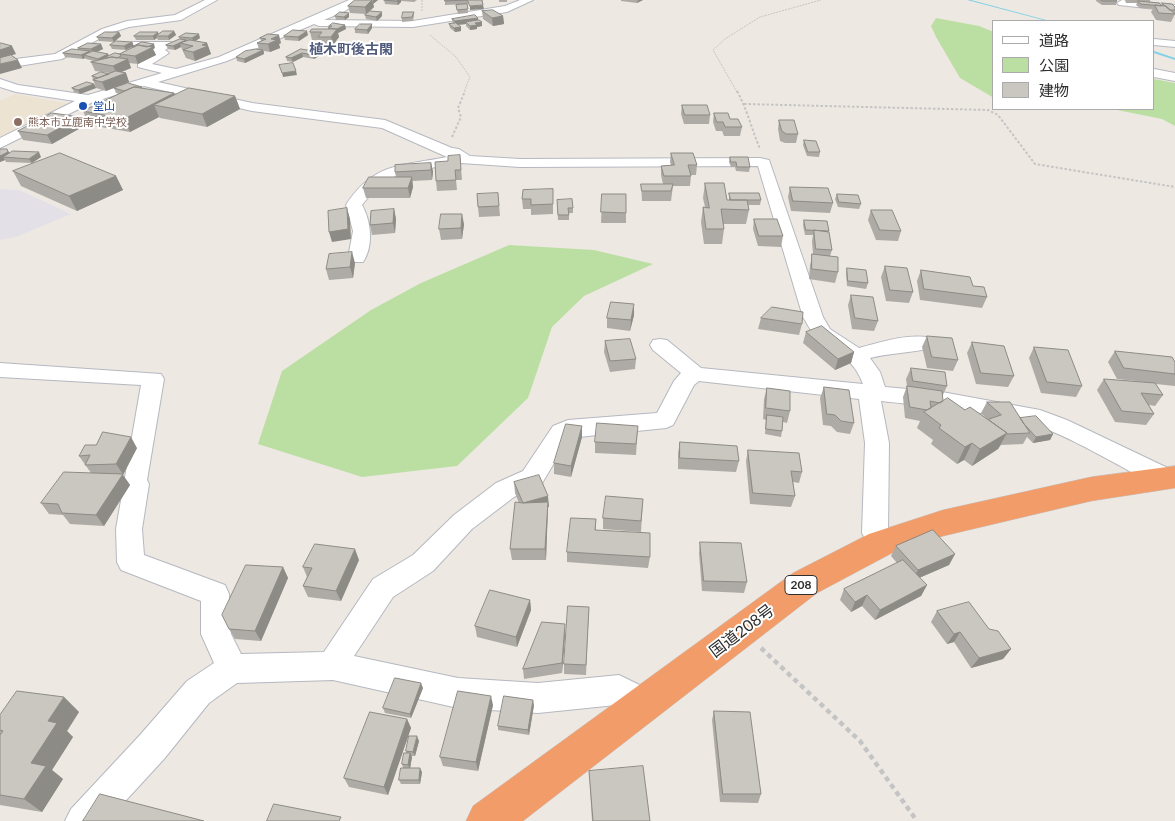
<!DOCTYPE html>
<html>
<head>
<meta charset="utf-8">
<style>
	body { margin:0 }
	#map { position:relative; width:1175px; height:821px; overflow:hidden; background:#eee8e2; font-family:Lato,"Noto Sans JP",sans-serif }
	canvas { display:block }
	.legend { position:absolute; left:992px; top:20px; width:162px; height:90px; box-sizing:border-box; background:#fff; border:1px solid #ababab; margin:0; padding:6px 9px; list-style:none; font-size:15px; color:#2e2e2e }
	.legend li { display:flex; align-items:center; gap:10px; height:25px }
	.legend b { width:25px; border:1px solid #ababab }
</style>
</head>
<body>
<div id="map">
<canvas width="1175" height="821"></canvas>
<ul class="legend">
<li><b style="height:6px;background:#fff"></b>道路</li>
<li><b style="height:14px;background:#bbdfa3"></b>公園</li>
<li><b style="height:14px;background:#cac6c0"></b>建物</li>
</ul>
</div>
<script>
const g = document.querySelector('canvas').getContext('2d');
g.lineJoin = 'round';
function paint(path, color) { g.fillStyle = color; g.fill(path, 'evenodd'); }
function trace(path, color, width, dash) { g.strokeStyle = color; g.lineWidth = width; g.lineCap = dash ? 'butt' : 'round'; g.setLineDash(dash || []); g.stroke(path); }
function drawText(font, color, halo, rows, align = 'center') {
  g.font = font + ' Lato,"Noto Sans JP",sans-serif'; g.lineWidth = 4; g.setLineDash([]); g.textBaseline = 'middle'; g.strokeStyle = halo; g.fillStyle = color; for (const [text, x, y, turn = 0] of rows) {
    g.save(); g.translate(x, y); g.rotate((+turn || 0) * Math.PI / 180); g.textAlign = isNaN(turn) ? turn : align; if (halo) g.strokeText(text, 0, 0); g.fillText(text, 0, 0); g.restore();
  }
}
paint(new Path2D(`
	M0 189 19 190 71 214 16 237 0 240Z`), '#e3e1e7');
paint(new Path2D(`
	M15 94 71 104 0 140V101Z`), '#ede3d3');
paint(new Path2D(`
	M936 18 979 26 994 32V98L960 78 936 37 931 26Z
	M1154 79 1175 83V126L1162 119 1112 109H1154Z
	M509 245 594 250 653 264 584 296 552 327 528 398 457 466 362 477 258 444 282 371 371 310 421 283Z`), '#bbdfa3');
paint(new Path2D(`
	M967 0H971L1050 21H1047Z
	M1154 51 1175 58V60L1154 53Z`), '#7fd1e6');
const minor = new Path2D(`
	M205 0H217L181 20 129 27 110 33 62 59 0 69V61L55 54 102 29 127 21 175 15Z
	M349 0H361L345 11 324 20 413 21 505 6 520 0H533L507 12 413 27 319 26 314 24 227 61 158 82 252 103 385 120 452 148 459 149 470 156 520 159 760 158 769 160 823 317 830 329 859 348C881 342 909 333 931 338L934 343 931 348C911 353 890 353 870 358L880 372 885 387 942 392 1040 410 1067 420 1174 471V485L1165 487 1156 485C1118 466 1069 435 1029 423 984 411 928 406 881 401L889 443 888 532 894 543 890 551 881 554 872 551 862 533 865 443 859 399 699 381 694 385 673 425 666 428 569 438 541 485 514 497 472 529 433 571 393 597 354 656 458 678 538 683 619 675 656 693 661 704 656 715 645 719 616 705 538 713 458 708 333 680 237 683 209 703 164 759 107 821H65L71 809 140 735 187 681 214 663 201 634V601L121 570 117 562 116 529 141 385 0 377V363L161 374 164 379 147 480 149 484 142 529 144 555 225 585 229 594 231 634 241 654 324 652 373 579 413 555 454 515 496 483 523 471 553 426 568 420 657 413 674 381 681 373 653 350 650 345 653 340 660 339 667 340 701 368 863 384C852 354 835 357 816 337 811 332 807 323 803 317L758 166 520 167 461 163 412 171 390 178 378 185 362 205C371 221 374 246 363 262H351L348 258 353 231 346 205C374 162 402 166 447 157L382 128 252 111 144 86 93 102 0 148V138L75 101 16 92 0 87V79L18 85 88 95 162 73 138 67V63L153 54 149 51 153 47 133 46V42H171V46L165 50 169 53 152 64 176 69 219 57Z
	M1122 0 1175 5V11L1119 5 1117 3Z
	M1154 39 1175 41V47L1154 45Z
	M1154 69 1175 73V81L1154 77Z`);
const highway = new Path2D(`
	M1175 466V488L1091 501 943 536 892 553 817 593 523 821H466L473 806 793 573 869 534 943 510 1091 477Z`);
trace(minor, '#b5b8c0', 2);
trace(highway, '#c4c4c4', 1);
trace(new Path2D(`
	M422 0V11
	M430 35 456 57 470 77 464 92
	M737 92 713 50 725 39 760 17 821 0`), '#c4c4c4', 1, [2, 1]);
trace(new Path2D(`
	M737 91C747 109 752 130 760 149
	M744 104 988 110 998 115 1035 164 1175 187
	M452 137 461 117 458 108 465 91`), '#c4c4c4', 2, [2.5, 2]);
trace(new Path2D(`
	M761 648 860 741 917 821`), '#c4c4c4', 4.5, [5, 4]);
paint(minor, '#fff');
paint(highway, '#f29c69');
paint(new Path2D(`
	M355 0H378L373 4 374 7 370 11 382 12V16L377 21 366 19 365 15 370 11 366 14 350 13 348 6Z
	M384 0H417L414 2 401 1V2L398 5 385 4Z
	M445 0H468V4L445 5Z
	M499 0H507V2H499Z
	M621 0H643L637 3 621 1Z
	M1096 0H1115L1117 1 1116 5H1102L1096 1Z
	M1125 0H1150V2L1161 5 1162 3 1175 7V14L1171 22 1156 20 1151 12 1153 9 1140 8 1136 5 1137 3H1126Z
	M467 4 468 13 458 14 456 5Z
	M482 11 503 16 504 24 493 26 483 19Z
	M414 12V16L413 21 402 22V18Z
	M335 16 349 17 345 20H336Z
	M478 18V20L482 22V26L477 27V29L470 30 466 26V24L458 25 461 27V31L455 32 450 28 449 24 453 23 452 19Z
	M372 24V28L368 34 355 33V29Z
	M345 25 346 29 338 33 339 37 333 45H320L319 40H312L310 32 328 29 330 27 329 26Z
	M174 31 176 35 169 40H158L157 38 154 40H136L134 36 159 34Z
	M119 32 121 36 114 42 99 41 97 37Z
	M268 34 281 43 279 44 280 48 270 52 264 51V54L245 63 237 61 236 57 259 49 257 43 261 41 260 38Z
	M308 35 299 41 285 40 284 36Z
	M179 37 200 38 195 41 207 43 211 54 195 61 186 58 181 47 175 50 168 49 166 45 180 39Z
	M132 42 126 50 112 49 110 45Z
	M101 44 103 49 96 52 108 54 109 56 120 54 132 48V47L155 48 153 49 156 55 138 64 129 63 131 68 121 72 126 73 129 82 106 91 96 88 92 76 110 73 95 71 91 62 94 61 86 59 85 58 83 59 65 57 63 53 78 50V48Z
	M301 49 319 56 314 59 303 57 293 62 287 61 286 57Z
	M94 84 96 88 80 94 74 92 72 88Z
	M142 87V88L174 95 235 96 240 109 207 127 160 118 159 117 130 132 89 125 83 111 119 94 116 93 114 88Z
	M682 105 710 115 709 124H684L681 114Z
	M714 113 730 119 742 127 740 136H724L722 131H716L713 122Z
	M80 117 84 126 52 144 23 140 18 131Z
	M779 120 798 134 796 143H785L780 141 778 129Z
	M804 140 820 152 819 157 807 156 803 145Z
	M0 149 10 153 41 157 32 163 6 162 5 160 0 162Z
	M671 153 697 165 696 175H691L690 186H673L671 201H642L641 184H663L661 175V166L671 165 670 162Z
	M460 155 462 180H456L457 190 437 191 436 181 448 161Z
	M730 157 750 167 749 172 736 171 735 167H731L729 162Z
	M431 163 433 172 432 180 412 181 413 187 410 198H366L363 188 396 177 395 172Z
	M13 171 116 176 123 190 77 211 21 186Z
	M705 183 727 200H729V193L761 200 760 205H748L749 210 746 224H723L724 229 722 244H704L701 222 703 207H705L703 198Z
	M790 187 833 203 830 213 791 211 788 197Z
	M553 189V214L531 215V209H523L522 199Z
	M498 193 500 216 479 217 478 207Z
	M602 194 626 213V223H601Z
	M837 194 861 204 859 209 838 207 835 199Z
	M557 200 573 208V213H569V220H558Z
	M394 209 396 219 395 233 372 235 370 225Z
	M871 210 901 231 898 241 876 240 868 220Z
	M754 219 783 236 781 247 758 246 753 229Z
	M804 220 827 221 832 250 830 256 838 272 835 283 809 279 810 265 813 254 812 241 813 235H805L803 225Z
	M464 224 462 239 441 240 439 229Z
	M355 263 353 278 329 280 326 269Z
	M885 266 913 292 909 303 886 301 881 277Z
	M847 268 868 283 866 289 847 286 846 273Z
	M921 270 973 286 987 297 982 308 920 300 917 281Z
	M851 295 878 321 874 331 852 329 848 305Z
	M634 315 630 331 607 328V318Z
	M761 318 802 324 799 335 758 329Z
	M806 332 854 352 851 363 835 370 803 343Z
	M927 336 958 360 953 371 927 368 922 347Z
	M605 341 636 359 635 369 610 372 604 352Z
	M972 342 1014 376 1008 387 976 384 967 353Z
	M1034 347 1082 386 1076 397 1041 393 1029 358Z
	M1115 351 1175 362V386L1156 384 1163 395 1155 406 1149 405 1154 414 1146 425 1115 422 1097 390 1104 379 1145 382 1117 379 1108 362Z
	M911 368 947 386 942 397 943 401 986 418 981 413 987 402 1053 434 1050 440 1033 443 1027 437 1023 444 1001 445 998 449 972 466 964 460 957 464 931 444 933 440 917 428 920 421 905 418 903 397 907 386 906 379Z
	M824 387 854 423 850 434 837 432 831 426 823 425 820 398Z
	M767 388 790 411 787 423 783 422 782 431 781 437 765 434 766 420 763 419 764 399Z
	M582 426V437L571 477 554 474V463Z
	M638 426 636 455 595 453V442Z
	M680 442 739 461 736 472 678 469V453Z
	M137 448 123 475 130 485 104 526 70 524 63 515 49 514 41 503 91 473 79 456Z
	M748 450 802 472 799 483 793 482 795 496 791 507 750 504 746 461Z
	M514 482 549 507H548L546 560H512L510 549 519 503 515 493Z
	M643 499 641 532 603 529V518Z
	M596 519V530L650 557 648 568 567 562V552Z
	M700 542 747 582 744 593 702 591 699 553Z
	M896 546 955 554 949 565 919 578 927 585 921 596 875 620 862 606 851 612 840 600 844 589 897 563 891 556Z
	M359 560 341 601 308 597 303 586 307 577 303 567Z
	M283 567 288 578 261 641 235 639 229 629Z
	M530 600 531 610 517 647 477 637 475 626Z
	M589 607 586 675 564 674V664Z
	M937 611 1011 649 1003 659 971 668 954 642 947 644 931 622Z
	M565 634 562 673 524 679 523 669Z
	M423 688 411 718 385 713 383 708Z
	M64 697 79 712 67 731 73 737 52 770 63 779 42 812 0 805V715Z
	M493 705 478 771 443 766 440 757Z
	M534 705 529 735 498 730V726Z
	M714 711 761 794 758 803 720 802 712 720Z
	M407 719 411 728 388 795 349 787 344 778Z
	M419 741 415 756H412V757L410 768 422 772 420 784H401L399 780 403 768 402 764 406 753V751Z
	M589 771 650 821H592Z`), '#aeaaa5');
paint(new Path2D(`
	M372 0 374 7 366 14 365 7Z
	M373 0H378L373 4Z
	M398 0H401V2L398 5 397 1Z
	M638 0H643L637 3Z
	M483 5 484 9 470 10V6Z
	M382 12V16L377 21 376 17Z
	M349 13V17L345 20 344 17Z
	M503 16 504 24 493 26 492 18Z
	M478 18V22H466V24L455 25V21Z
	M482 22V26L477 27V29L470 30V26L475 23Z
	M372 24V28L368 34 367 30Z
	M345 25 346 29 338 33 337 29Z
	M461 27V31L455 32 454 28Z
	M337 29 339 37 333 45 331 37Z
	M174 31 176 35 169 40 168 36Z
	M307 31 308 35 299 41 298 37Z
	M119 32 121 36 114 42 112 38Z
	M158 32 159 36H156L157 38 154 40 153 36Z
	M199 34 200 38 194 42 192 38Z
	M279 35 281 43 279 44 280 48 270 52 268 44 271 39Z
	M186 40 188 44 180 43 181 47 175 50 173 46Z
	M132 42 134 46 126 50 124 46Z
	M207 43 211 54 195 61 193 52 202 45Z
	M101 44 103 49 93 54 91 49Z
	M154 44 155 48 153 49 156 55 138 64 135 56 143 48Z
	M12 46 16 54 0 59V47Z
	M263 50 264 54 245 63 244 59Z
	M90 51 92 55H84L85 58 83 59 81 55Z
	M318 52 319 56 314 59 313 55Z
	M302 53 303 57 293 62 291 58Z
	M108 54 110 58H104L105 61 100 63 98 59Z
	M128 59 131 68 117 74 113 66Z
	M18 60 22 68 0 74V64Z
	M296 71 297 75 283 77 282 73Z
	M126 73 129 82 106 91 102 82Z
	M94 84 96 88 80 94 78 90Z
	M174 93 179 106 154 105 159 117 130 132 124 119Z
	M235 96 240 109 207 127 202 114Z
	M80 117 84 126 52 144 47 135Z
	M7 149 10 154 3 157 5 160 0 162V156Z
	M39 152 41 157 32 163 29 159Z
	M431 163 433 172 432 180 431 170Z
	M116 176 123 190 77 211 69 196Z
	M412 177 413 187 410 198 408 188Z
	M347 208 350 219 351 239 332 242 329 232Z
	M394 209 396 219 395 233 393 223Z
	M462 214 464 224 462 239 461 228Z
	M352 252 355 263 353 278 350 267Z
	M634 304V315L630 331 631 320Z
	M854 352 851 363 835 370 838 359Z
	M582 426V437L571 477V466Z
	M1007 433 998 449 972 466 980 449Z
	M1053 434 1050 440 1033 443 1036 437Z
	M131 437 137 448 123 475 130 485 104 526 96 515 123 474 116 464Z
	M972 443 964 460 957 464 965 447Z
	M548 496 549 507H548L546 560 545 549 523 503Z
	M355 549 359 560 341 601 336 591Z
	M955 554 949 565 912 581 918 570Z
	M283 567 288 578 261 641 255 631Z
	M927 585 921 596 875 620 880 610Z
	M867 595 862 606 851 612 855 602Z
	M530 600 531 610 517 647 516 637Z
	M565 624V634L562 673V663Z
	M960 632 954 642 947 644 954 634Z
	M1011 649 1003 659 971 668 979 658Z
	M421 683 423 688 411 718 410 714Z
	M491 696 493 705 478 771 476 762Z
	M64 697 79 712 67 731 73 737 52 770 63 779 42 812 24 799 31 763 48 721Z
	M533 700 534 705 529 735 528 730Z
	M407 719 411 728 388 795 384 787Z
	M417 736 419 741 415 756 413 752Z
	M410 753 412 757 410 769 408 765Z
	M420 768 422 772 420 784 419 780Z`), '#8d8b86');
const building = new Path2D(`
	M355 0H372L365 7 348 6Z
	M384 0H398L397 1Z
	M445 0H467L445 1Z
	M468 0H482L483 5 470 6Z
	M1101 0H1115L1117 1H1103Z
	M1138 1 1159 3 1162 6 1141 4Z
	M1162 3 1172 4 1175 7V10H1170Z
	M467 4 468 9 457 10 456 5Z
	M1155 5 1166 6 1175 14 1159 13Z
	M493 10 503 16 492 18 482 11Z
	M370 11 382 12 376 17 365 15Z
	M340 12 349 13 344 17 335 16Z
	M403 12H414L412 17 402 18Z
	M475 15 478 18 455 21 452 19Z
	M479 20 482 22 475 23 477 25 470 26 466 22Z
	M333 23 345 25 337 29 328 28 332 26H329Z
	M456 23 461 27 454 28 449 24Z
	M360 24H372L367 30 355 29Z
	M312 29H337L331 37H318L322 32H310Z
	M293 30 307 31 298 37 284 36Z
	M163 31H174L168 36H156Z
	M105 32H119L112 38 97 37Z
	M140 32H158L153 36H134Z
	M186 33 199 34 192 38 179 37Z
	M268 34 279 35 271 39 277 40 268 44 257 43 266 39 260 38Z
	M180 39 186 40 173 46 166 45Z
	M190 40 207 43 202 45 208 46 193 52 183 50 193 46 180 43Z
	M116 41 132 42 124 46 110 45Z
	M142 42 154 44 147 47 138 45 134 47H132Z
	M0 43H1L12 46 0 50Z
	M88 43 101 44 91 49 78 48Z
	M138 45 153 47 135 56 120 54Z
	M72 49 90 51 81 55 63 53Z
	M256 49 263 50 244 59 236 57 245 51Z
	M301 49 318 52 313 55 302 53 291 58 286 57Z
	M93 51 108 54 98 59 84 55Z
	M115 53 120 54 121 56 117 58 112 57 106 58H104Z
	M11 55 18 60 0 64V58Z
	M112 57 128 59 113 66 91 62Z
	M293 63 296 71 282 73 279 65Z
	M116 71 126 73 102 82 93 80Z
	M101 72 109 74 98 78 92 76Z
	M87 82 94 84 78 90 72 88Z
	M128 83 142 87H134L124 91 114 88Z
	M134 87 174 93 124 119 83 111Z
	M189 88 235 96 202 114 154 105Z
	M682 105H707L710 115H685Z
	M52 113 80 117 47 135 18 131Z
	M714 113H728L730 119H738L742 127H725L723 122H717Z
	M779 120H794L798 134H786L782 131Z
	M804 140 816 141 820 152H808Z
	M0 149H7L8 152 0 156Z
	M13 151 39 152 29 159 3 157Z
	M60 153 116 176 69 196 13 171Z
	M671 153H693L697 165H688L691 176H664L661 166 674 165Z
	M460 155 461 170H455L456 180 436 181 435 162 448 161V156Z
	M730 157H748L750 167H737L736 162H731Z
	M431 163V170L395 172V165Z
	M369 177H412L408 188H363Z
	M705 183H724L727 200H747L749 210 721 209 724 229H706L703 207 709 208Z
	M641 184H673L671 191H642Z
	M790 187 828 188 833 203 793 201Z
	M553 189V204L531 205V199H522L523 190Z
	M498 193 499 206 478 207 477 194Z
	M729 193H759L761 200H731Z
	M602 194H626V213L601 212Z
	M837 194 858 195 861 204 839 202Z
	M572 199 573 208H568L569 215H558L557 200Z
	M347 208 348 229 329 232 328 211Z
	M394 209 393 223 370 225 371 211Z
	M871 210H892L901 231 880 230Z
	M441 214H462L461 228 439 229Z
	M754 219H777L783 236H759Z
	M804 220 827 221 829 231 806 230Z
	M814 230 829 232 832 250 816 249Z
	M352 252 350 267 326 269 329 254Z
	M812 254 838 257V272L812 269Z
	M885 266 907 268 913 292 890 290Z
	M847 268 866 270 868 283 848 281Z
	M921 270 970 277 973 286 984 287 987 297 924 289Z
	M851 295 873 297 878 321 855 318Z
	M611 302 634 304 631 320 607 318Z
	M772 307 803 312 802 324 761 318Z
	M822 326 854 352 838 359 806 332Z
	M927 336 952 338 958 360 932 357Z
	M630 339 636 359 610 361 605 341Z
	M972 342 1004 346 1014 376 981 373Z
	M1034 347 1068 350 1082 386 1047 382Z
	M1115 351 1172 357 1175 362V374L1124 368Z
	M911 368 945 372 947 386 913 381Z
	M1104 379 1155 383 1163 395 1141 393 1154 414 1122 411Z
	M907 386 942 391 943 401 940 403 930 401 931 408 927 410 910 407Z
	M824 387 849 390 854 423 841 421 835 415 827 414Z
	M767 388 790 391V411L766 408Z
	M948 398 965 410 970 407 1007 433 980 449 972 443 965 447 939 428 941 425 924 412Z
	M987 402H1010L1030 433 1007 434V433L989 420V419L1001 415Z
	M767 415 783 417 782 431 766 429Z
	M1036 416 1053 434 1036 437 1024 424 1020 418Z
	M597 423 638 426 636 444 595 442Z
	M566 424 582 426 571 466 554 463Z
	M103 432 131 437 116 464 85 465 90 455 79 456 85 445H96Z
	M680 442 737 446 739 461 680 458Z
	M748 450 799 453 802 472 791 471 795 496 753 493Z
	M64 472 123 474 96 515 62 513 58 504 41 503Z
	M539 475 548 496 523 503 548 502 545 549H510L515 502 523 503 514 482Z
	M606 496 643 499 641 521 603 518Z
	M571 518 596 519 595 530 650 533V557L567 552Z
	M933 530 955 554 918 570 896 546Z
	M700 542 741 543 747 582 704 581Z
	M315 544 355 549 336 591 303 586 312 568 303 567Z
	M903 560 927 585 880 610 867 595 855 602 844 589Z
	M246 565 283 567 255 631 229 629 222 615Z
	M490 590 530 600 516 637 475 626Z
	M969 602 989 629 998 631 1011 649 979 658 960 632 954 634 937 611Z
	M568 606 589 607 586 665 564 664Z
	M542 622 565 624 562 663 523 669Z
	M395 678 421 683 410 714 383 708Z
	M17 691 64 697 48 721 57 723 31 763 46 766 24 799 0 795V735L3 731 0 730V715Z
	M458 691 491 696 476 762 440 757Z
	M504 696 533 700 528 730 498 726Z
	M714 711 750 712 761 794H723Z
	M370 712 407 719 384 787 344 778Z
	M409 736H417L413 752 406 751Z
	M404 753H410L408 765 402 764Z
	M643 766 650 821H593L589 771Z
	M401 768H420L419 780H399Z
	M100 794 204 821H83Z
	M274 804 341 817 339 821H267Z`);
paint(building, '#cac6c0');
trace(building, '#8d8b86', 1);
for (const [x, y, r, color] of [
	[83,106,5,"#1a4fb4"],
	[18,122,5,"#8d6e63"]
]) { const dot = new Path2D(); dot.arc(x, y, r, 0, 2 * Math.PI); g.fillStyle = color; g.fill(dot); trace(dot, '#fff', 2); }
drawText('11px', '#164399', '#fff', [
	["堂山",93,106]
], 'left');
drawText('11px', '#785e54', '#fff', [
	["熊本市立鹿南中学校",28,122]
], 'left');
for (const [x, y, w] of [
	[801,585,32]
]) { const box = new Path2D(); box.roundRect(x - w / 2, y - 9.5, w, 19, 4); g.fillStyle = '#fff'; g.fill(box); trace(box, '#2e2e2e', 1); }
drawText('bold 12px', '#2e2e2e', null, [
	["208",801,585]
]);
drawText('bold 14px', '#515b7c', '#fff', [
	["植木町後古閑",351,49]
]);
drawText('16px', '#2e2e2e', '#fff', [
	["国道208号",742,631,-37]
]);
</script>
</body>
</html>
